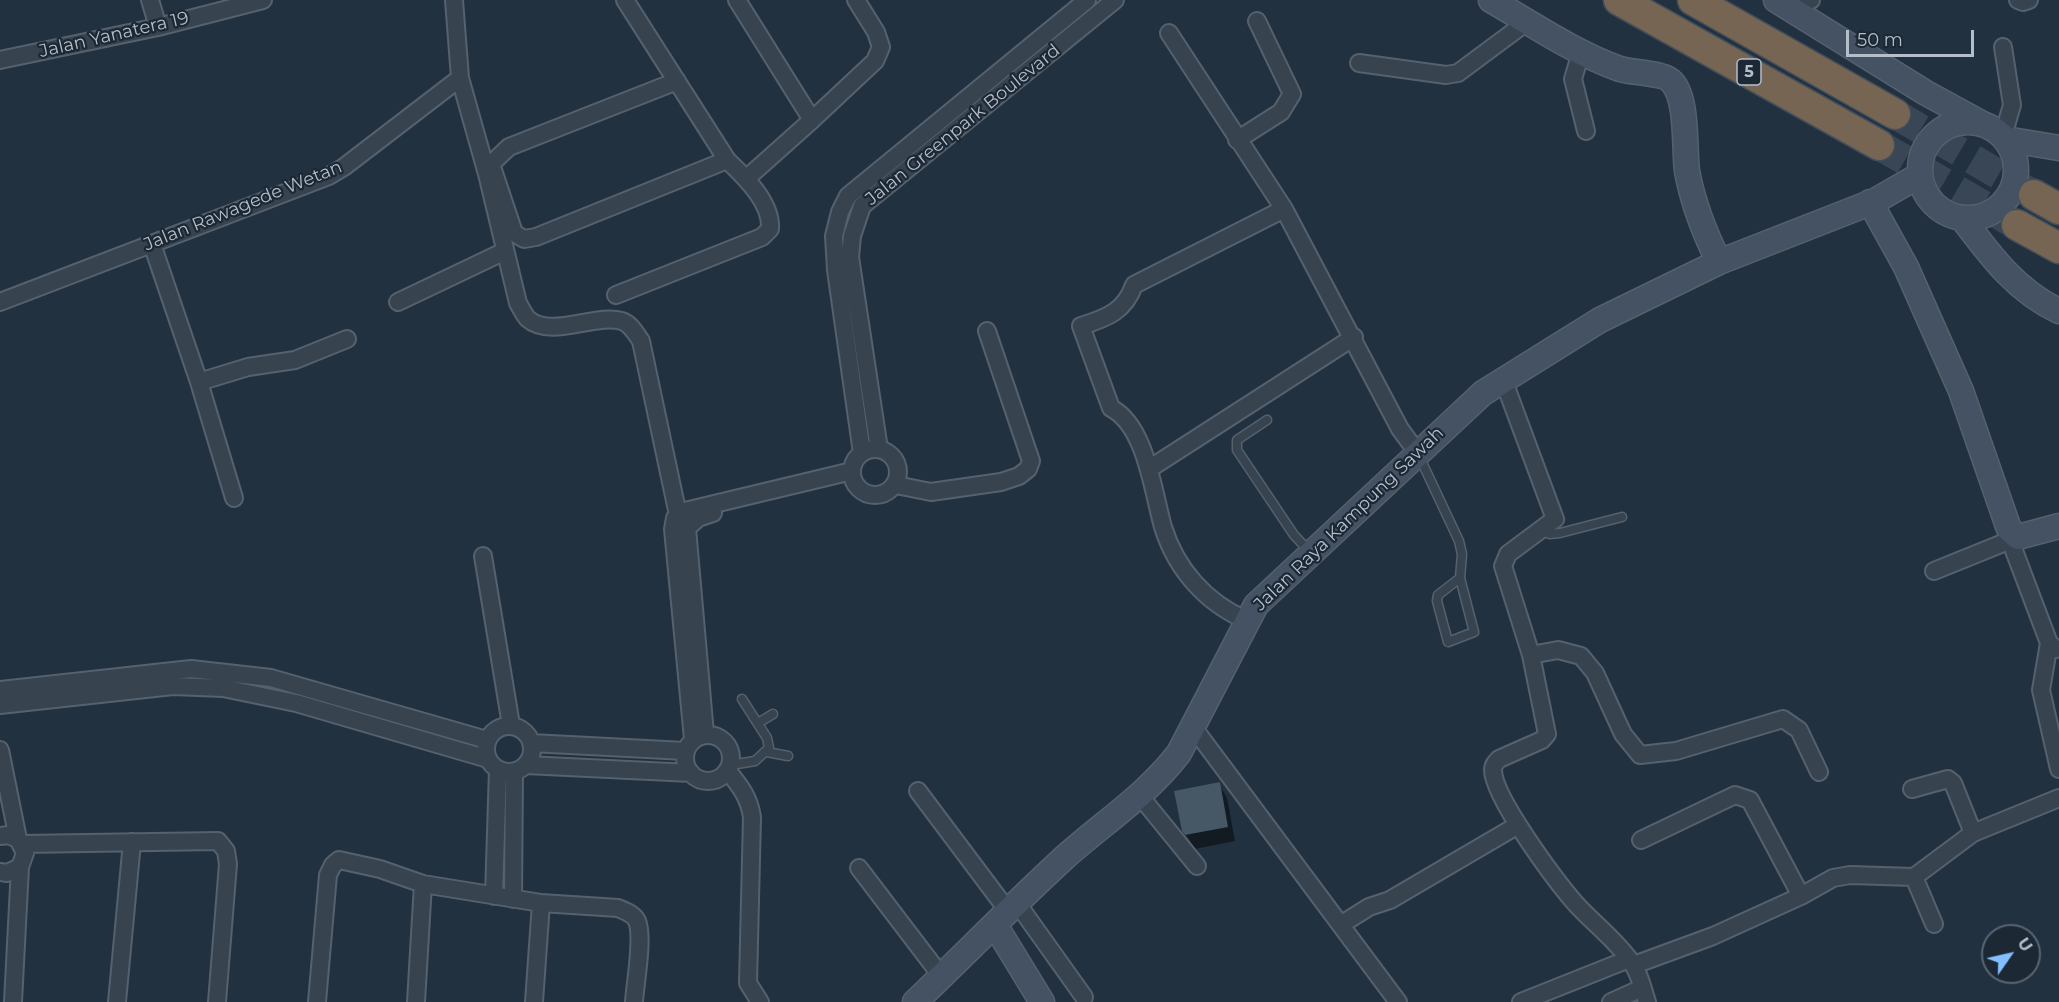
<!DOCTYPE html>
<html>
<head>
<meta charset="utf-8">
<style>
	body { margin:0 }
	#map { position:relative; width:2059px; height:1002px; overflow:hidden; background:#223140; font-family:Montserrat,sans-serif }
	canvas { display:block }
	.north { position:absolute; left:1981px; top:924px; width:60px; height:60px; box-sizing:border-box; background:#1c2834; border:2px solid #586470; border-radius:50%; rotate:56deg; font-size:16px; font-weight:700; line-height:24px; text-align:center; color:#b3beca }
	.north::after { content:''; display:block; margin:auto; width:21px; height:27px; background:#83beff; clip-path:polygon(50% 0,100% 100%,50% 72%,0 100%) }
	.scale { position:absolute; left:1846px; top:30px; width:128px; height:27px; box-sizing:border-box; border:3px solid #b3beca; border-top:0; padding-left:8px; font-size:18px; line-height:21px; white-space:nowrap; color:#b3beca; -webkit-text-stroke:4px #1c2834; paint-order:stroke }
</style>
</head>
<body>
<div id="map">
<canvas width="2059" height="1002"></canvas>
<div class="north">U</div>
<div class="scale">50 m</div>
</div>
<script>
const g = document.querySelector('canvas').getContext('2d');
g.lineJoin = 'round';
function paint(path, color) { g.fillStyle = color; g.fill(path, 'evenodd'); }
function trace(path, color, width, dash) { g.strokeStyle = color; g.lineWidth = width; g.lineCap = dash ? 'butt' : 'round'; g.setLineDash(dash || []); g.stroke(path); }
function drawText(font, color, halo, rows, align = 'center') {
  g.font = font + ' Montserrat,sans-serif'; g.lineWidth = 4.5; g.setLineDash([]); g.textBaseline = 'middle'; g.strokeStyle = halo; g.fillStyle = color; for (const [text, x, y, turn = 0] of rows) {
    g.save(); g.translate(x, y); g.rotate((+turn || 0) * Math.PI / 180); g.textAlign = isNaN(turn) ? turn : align; if (halo) g.strokeText(text, 0, 0); g.fillText(text, 0, 0); g.restore();
  }
}
paint(new Path2D(`
	M1219 784 1227 798 1235 841 1195 849 1184 831Z`), '#0007');
paint(new Path2D(`
	M1220 782 1228 827 1185 835 1182 831 1174 791Z`), '#465766');
trace(new Path2D(`
	M1895 114 2034 195
	M1879 145 2017 225`), '#384655', 30, [30, 15]);
const lane = new Path2D(`
	M1267 420 1237 440V450L1294 535 1309 551
	M1419 456 1459 541 1462 554 1460 578 1474 632 1448 642 1437 601 1438 595 1460 578
	M1541 531 1550 534 1560 533 1622 517
	M758 723 773 714
	M767 752 788 756
	M731 765 755 761 769 748 767 738 742 699`);
const street = new Path2D(`
	M150 0 158 27
	M737 0 812 120 747 178
	M2018 0 2023 2 2029 0
	M1791 9 1799 3 1811 0
	M1169 33 1284 209 1400 429 1417 452
	M1581 52 1573 79 1586 131
	M0 60 158 27 263 0
	M1359 63 1446 75 1458 73 1528 21
	M460 78 487 174 518 303C521 308 524 315 528 319 551 339 596 313 622 321 631 324 636 334 641 341L678 515
	M677 81 509 147 491 164 514 233 524 239 536 237 727 160
	M812 120 875 61 881 47 876 32 856 0
	M2003 136 2012 105 2003 47
	M1237 140 1281 112 1292 94 1257 21
	M152 244 199 382 234 498
	M616 295 762 237 770 229C772 203 745 177 727 160L625 0
	M0 302 329 176 344 167 460 78 454 0
	M398 302 505 251
	M1503 379 1555 519 1508 554 1503 566 1531 655 1547 734 1542 740 1499 759C1496 762 1493 765 1493 770 1493 797 1556 881 1575 903 1594 924 1616 940 1632 963 1640 974 1643 990 1647 1002
	M199 382 248 367 295 360 347 339
	M879 449 850 257 852 236 862 206 1115 0
	M852 472a23 23 0 1 1 46 0a23 23 0 1 1-46 0Z
	M862 453 836 270 834 236 840 212 848 196 1087 0
	M1149 469 1354 337
	M896 485 931 492 1001 482 1019 476 1028 469 1031 461 987 331
	M2010 540 2049 643 2056 649
	M483 556 511 725
	M1934 571 2018 537
	M1246 620C1206 603 1176 569 1163 527 1153 492 1146 426 1111 408L1081 326C1107 318 1125 311 1134 285L1284 209
	M2049 643 2041 690 2059 769
	M1531 655 1558 650 1581 656 1595 673 1623 734 1640 755 1676 751 1783 719 1799 730 1819 772
	M0 690 191 669 271 678 487 740
	M0 705 173 686 223 688 296 703 488 759
	M486 749a23 23 0 1 1 46 0a23 23 0 1 1-46 0Z
	M1193 727 1398 1002
	M705 734 687 528 698 518 713 513
	M685 758a23 23 0 1 1 46 0a23 23 0 1 1-46 0Z
	M693 739 673 529 675 518 685 511 852 471
	M531 743 685 751
	M0 750 18 839
	M526 765 691 773
	M728 771C740 786 749 797 752 817L748 983 760 1002
	M1912 789 1948 779 1953 783 1973 833
	M918 791 1008 911
	M1140 796 1197 866
	M0 836 8 835 18 839 25 853 20 867 7 873 0 872
	M1641 840 1735 795 1750 800 1801 896
	M22 844 218 841 226 851 228 864 217 1002
	M859 868 942 977
	M1914 877 1934 924
	M494 896 498 769
	M513 899 514 772
	M1017 903 1084 997
	M1342 924 1369 907 1390 900 1518 825
	M1634 965 1713 936 1801 896 1833 878 1850 875 1914 877 1973 833 2059 798
	M13 1002 20 867
	M117 1002 132 842
	M317 1002 328 875 333 865 339 860 380 869 423 884 541 903 618 908C625 911 634 914 637 921 644 937 635 984 634 1002
	M416 1002 423 884
	M534 1002 541 903
	M1521 1002 1629 959
	M1611 1002 1642 988`);
const secondary = new Path2D(`
	M1491 0C1532 24 1575 53 1620 69 1634 73 1665 73 1672 82 1688 99 1684 147 1687 171 1693 204 1704 232 1719 262
	M1776 0 1926 93 1981 123
	M1920 170a48 48 0 1 1 96 0a48 48 0 1 1-96 0Z
	M2005 139 2059 148
	M1870 202 1906 267 1961 391 2009 529 2018 537 2059 526
	M1962 218C1990 255 2016 291 2059 311
	M995 925 1042 1002
	M915 1002C965 954 1013 905 1064 858 1103 823 1147 795 1179 753L1256 605 1483 393 1600 320 1719 262 1875 201 1920 175`);
const highway = new Path2D(`
	M1619 0 1879 145
	M1693 0 1895 114
	M2034 195 2059 209
	M2017 225 2059 248`);
trace(lane, '#55616d', 11);
trace(street, '#55616d', 20);
trace(secondary, '#55616d', 27);
trace(highway, '#424e5a', 33);
trace(lane, '#37434f', 8);
trace(street, '#37434f', 16);
trace(secondary, '#445263', 24);
trace(highway, '#766553', 30);
for (const [x, y, w] of [
	[1749,72,24]
]) { const box = new Path2D(); box.roundRect(x - w / 2, y - 13, w, 26, 4.5); g.fillStyle = '#1c2834'; g.fill(box); trace(box, '#b3beca', 1.5); }
drawText('bold 16px', '#b3beca', null, [
	["5",1749,72]
]);
drawText('18px', '#b3beca', '#1c2834', [
	["Jalan Yanatera 19",114,35,-13],
	["Jalan Greenpark Boulevard",963,125,-39],
	["Jalan Rawagede Wetan",243,206,-22],
	["Jalan Raya Kampung Sawah",1349,519,-44]
]);
</script>
</body>
</html>
